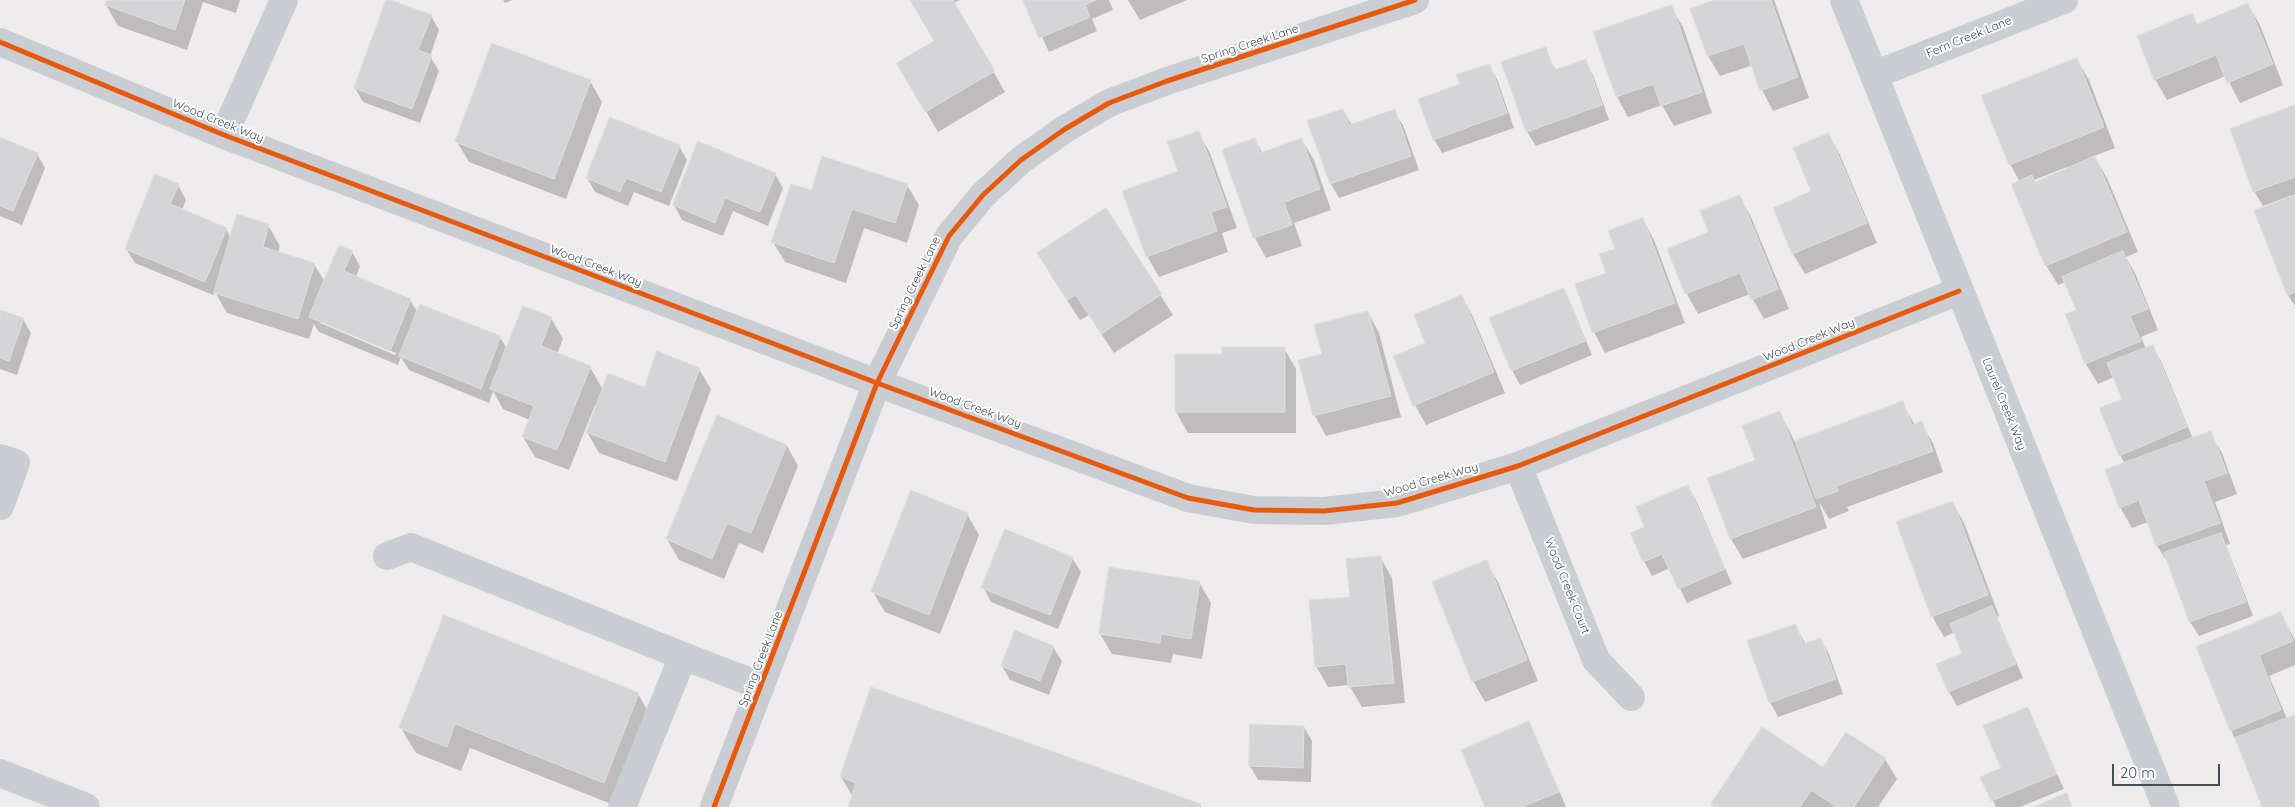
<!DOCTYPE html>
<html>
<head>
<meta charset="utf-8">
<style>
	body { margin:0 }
	#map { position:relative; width:2295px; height:807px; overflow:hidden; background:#eeecec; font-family:Quicksand,sans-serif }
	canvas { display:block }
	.scale { position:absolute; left:2112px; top:764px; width:108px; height:22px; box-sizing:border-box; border:2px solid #444e59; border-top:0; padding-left:6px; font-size:15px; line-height:18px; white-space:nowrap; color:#444e59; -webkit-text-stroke:4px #fff; paint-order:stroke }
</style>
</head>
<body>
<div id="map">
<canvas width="2295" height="807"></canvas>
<div class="scale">20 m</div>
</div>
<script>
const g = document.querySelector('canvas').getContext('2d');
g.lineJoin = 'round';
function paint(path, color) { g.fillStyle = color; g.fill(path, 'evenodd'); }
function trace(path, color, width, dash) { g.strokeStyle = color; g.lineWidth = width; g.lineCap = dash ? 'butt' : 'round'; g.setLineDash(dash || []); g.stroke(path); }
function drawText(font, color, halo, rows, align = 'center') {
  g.font = font + ' Quicksand,sans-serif'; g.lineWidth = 4; g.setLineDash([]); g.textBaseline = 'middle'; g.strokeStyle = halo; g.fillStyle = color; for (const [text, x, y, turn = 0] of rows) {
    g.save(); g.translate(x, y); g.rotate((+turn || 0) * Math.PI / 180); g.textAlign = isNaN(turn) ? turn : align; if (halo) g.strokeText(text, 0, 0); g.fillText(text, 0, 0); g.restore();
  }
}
paint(new Path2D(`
	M108 0H240L236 13 203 2 187 50 118 26 106 5Z
	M387 0 431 16 439 30 430 56 439 71 420 123 363 102 355 88Z
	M503 0H513L505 3Z
	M911 0H960L954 3 1005 92 938 132 898 63 935 42Z
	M1025 0H1109L1113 10 1092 19 1097 31 1049 52Z
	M1128 0H1187L1140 20Z
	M1719 0H1774L1809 98 1773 111 1762 90 1753 65 1720 76 1708 56 1692 10Z
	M2248 5 2260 25 2283 85 2240 103 2226 76 2167 100 2155 79 2192 15 2198 25Z
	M1671 7 1683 27 1712 113 1674 126 1662 105 1628 117 1617 97Z
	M1545 48 1556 71 1585 61 1593 75 1609 120 1536 146 1527 132Z
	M2077 60 2089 80 2115 148 2094 156 2107 178 2138 252 2126 257 2135 273 2158 330 2141 337 2146 349 2152 346 2161 361 2193 439 2210 433 2222 453 2237 494 2215 502 2230 544 2226 545 2253 616 2199 636 2190 622 2170 566 2157 546 2148 522 2132 528 2120 507 2125 464 2120 455 2124 400 2114 377 2098 384 2086 364 2077 310 2066 282 2058 285 2046 265 2020 182 2010 164ZM2067 167 2068 169 2035 183 2034 180Z
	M1489 65 1497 79 1514 128 1442 153 1434 139Z
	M590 81 602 102 566 199 469 162 457 142Z
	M2295 106V306L2288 295 2255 212 2290 198V196L2263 206 2254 191Z
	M1343 110 1351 124 1394 111 1403 125 1419 170 1339 198 1331 184Z
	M1198 132 1210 153 1237 228 1222 233 1228 252 1159 277 1147 256 1179 172Z
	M1829 134 1840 155 1877 243 1805 274 1793 254 1775 209 1813 192Z
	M0 139 37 154 45 168 22 225 0 216Z
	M1255 140 1263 154 1302 140 1314 160 1331 210 1294 223 1302 246 1266 258 1255 238 1224 151Z
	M679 146 687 160 669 206 634 192 628 206 595 192 587 178Z
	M775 174 783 188 768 226 733 211 723 236 682 220 674 205Z
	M178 185 186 200 182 210 226 229 231 239 268 225 280 246 278 253 314 264 325 282 352 252 360 266 356 277 410 300 418 313 420 305 500 337 507 349 551 318 563 339 557 354 590 367 603 390 645 388 699 369 711 389 677 481 599 453 587 432 597 405H595L569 470 535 457 523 437 530 420 503 409 493 391 489 403 409 370 401 357 398 365 319 332 314 324 309 339 227 313 215 292 213 295 135 263 126 249ZM321 321 396 353 395 355 320 323Z
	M907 185 919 205 907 243 864 228 846 283 785 262 773 242 812 192Z
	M1740 197 1751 217 1789 309 1764 319 1750 294 1698 314 1687 294 1669 250 1710 233Z
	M1106 210 1173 315 1114 353 1089 315 1080 320 1050 274Z
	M1643 219 1654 240 1685 323 1605 353 1594 332 1607 274 1617 250Z
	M1563 289 1571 304 1592 355 1520 385 1512 370Z
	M1462 296 1473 317 1505 393 1426 425 1415 405 1427 344Z
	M0 311 23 319 31 333 17 375 0 369Z
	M1368 312 1379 333 1401 417 1326 436 1315 416 1324 355Z
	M1284 348 1296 369V433H1188L1176 412V355L1223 356Z
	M1902 403 1915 425 1921 423 1933 443 1943 472 1847 507 1849 511 1829 519 1819 502 1827 528 1743 559 1731 539 1708 479 1756 460 1780 413 1795 442Z
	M787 446 798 466 763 553 739 543 724 579 679 560 667 539Z
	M1688 486 1696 500 1732 584 1687 603 1670 568 1652 576 1644 561 1646 527Z
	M1953 503 1964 523 1999 616 1997 617 2023 678 1957 706 1949 692 1964 654 1955 632 1944 637 1932 616Z
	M967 514 979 535 940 634 885 612 873 592Z
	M1380 557 1392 578 1405 703 1362 707 1349 685 1328 687 1316 666 1351 598Z
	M1072 558 1081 572 1058 629 991 602 983 587Z
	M1486 562 1498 582 1538 681 1485 702 1473 681Z
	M1199 582 1211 603 1202 659 1173 654 1171 663 1112 654 1100 634Z
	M2281 614 2295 640V665L2269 676 2287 719 2295 716V807H2263L2197 648Z
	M1795 625 1806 645 1821 640 1829 654 1843 694 1778 717 1770 702Z
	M1053 647 1062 661 1049 695 1010 680 1002 666Z
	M638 694 653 720 619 807 470 748 461 771 416 753 401 728Z
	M2027 709 2064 789 2020 807H1996L1982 777 2003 768Z
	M1528 722 1536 737 1566 807H1487Z
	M1304 727 1312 741 1311 782 1258 780 1250 766Z
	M1885 759 1897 779 1878 807H1714L1713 804 1824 768Z
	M841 777 1200 805 1201 807H849L853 797Z`), '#0003');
const building = new Path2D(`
	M107 0H185L175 30 105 5Z
	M386 0H391L432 15 418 50 432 55 412 109 354 88Z
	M910 0H953L995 71 925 112 896 63 934 41Z
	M1023 0H1096L1085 5 1090 17 1039 38Z
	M1715 0H1771L1798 77 1760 91 1744 44 1707 56 1690 9Z
	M2248 3 2273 64 2227 83 2216 55 2154 80 2137 36 2192 13 2197 24Z
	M1672 5 1702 92 1661 106 1653 84 1616 97 1593 32Z
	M492 43 591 80 554 179 455 142Z
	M1546 47 1554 70 1586 59 1602 105 1526 132 1501 62Z
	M2077 58 2104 127 2009 165 1981 96Z
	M1490 64 1507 113 1433 140 1418 99 1460 84 1456 75Z
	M2295 105V177L2253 192 2230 129Z
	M1343 109 1349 125 1395 109 1411 156 1330 184 1307 121Z
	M610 117 680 145 661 192 626 178 620 192 586 178Z
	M1199 131 1227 207 1211 212 1217 231 1146 257 1122 191 1178 171 1167 142Z
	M1829 133 1867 223 1792 254 1773 208 1811 191 1793 148Z
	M0 137 38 153 13 211 0 206Z
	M1255 138 1260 153 1302 138 1320 189 1284 202 1292 225 1253 238 1222 150Z
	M698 141 776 173 760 212 725 198 715 223 673 205Z
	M822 156 908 184 895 223 852 209 834 263 771 242 791 184 811 190Z
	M2095 156 2127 232 2045 266 2011 184 2032 175 2035 182Z
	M155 174 179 184 170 204 227 228 205 282 125 249Z
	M1740 195 1778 289 1751 300 1740 273 1685 294 1667 249 1708 232 1700 211Z
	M2295 195V292L2287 295 2254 211Z
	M1106 208 1162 294 1101 334 1076 295 1067 300 1037 253Z
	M237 214 269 224 263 247 315 263 298 319 214 293Z
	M1643 218 1675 303 1592 333 1575 284 1606 273 1599 254 1615 249 1608 231Z
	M339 245 353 251 344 271 411 299 390 351 309 317Z
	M2123 251 2148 309 2130 316 2141 341 2085 364 2065 314 2076 310 2062 277Z
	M1564 288 1585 341 1511 371 1489 318Z
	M1462 295 1494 372 1413 406 1393 356 1425 343 1414 315Z
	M420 304 501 336 481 389 399 356Z
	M523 306 552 317 541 346 591 366 557 450 522 437 534 406 490 389Z
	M0 310 24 318 9 361 0 358Z
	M1368 311 1391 396 1313 416 1298 360 1322 354 1314 325Z
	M2153 345 2187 427 2119 456 2099 408 2122 399 2107 363Z
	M1222 347H1285V412H1175V354H1221Z
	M657 351 700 368 665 462 586 432 608 373 644 387Z
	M1903 401 1912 425 1922 421 1933 451 1836 486 1838 491 1816 499 1795 441Z
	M1780 411 1816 507 1730 539 1707 478 1755 460 1742 426Z
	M717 415 787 445 751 533 727 523 712 559 666 539Z
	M2211 431 2227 473 2204 481 2220 523 2156 546 2139 500 2119 508 2105 470Z
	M1688 485 1725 569 1678 589 1662 554 1643 562 1630 533 1644 527 1636 507Z
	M911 490 968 513 929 615 871 592Z
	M1953 501 1988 595 1931 617 1896 522Z
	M1005 529 1073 557 1050 615 981 588Z
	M2221 533 2246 602 2189 622 2164 553Z
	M1381 556 1394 683 1348 687 1346 664 1315 667 1309 600 1350 597 1346 559Z
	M1487 560 1527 660 1472 682 1432 582Z
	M1109 567 1200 581 1191 639 1161 634 1160 643 1099 634Z
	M1992 606 2016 664 1948 692 1936 664 1962 653 1950 624Z
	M2281 612 2293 641 2259 655 2281 710 2230 731 2196 647Z
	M444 615 639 693 604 783 455 724 447 747 399 728Z
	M1796 624 1803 644 1821 638 1836 679 1769 703 1747 641Z
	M1015 630 1054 646 1040 681 1001 666Z
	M871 687 1201 804 1199 807H848L856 783 840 777Z
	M2028 707 2057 774 1991 801 1980 777 2001 768 1983 726Z
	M2295 715V807H2262L2235 738Z
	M1529 721 1559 792 1522 807H1485L1461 750Z
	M1250 724 1304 726 1303 768 1249 766Z
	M1762 727 1823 767 1846 732 1886 758 1854 807H1837L1811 790 1800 807H1716L1711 804Z
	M2067 793 2072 807H2033Z`);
paint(building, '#d5d4d7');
trace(building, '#dfdedf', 1);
trace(new Path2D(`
	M1844 0 2166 807
	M0 42 224 135 877 383 1188 498 1254 510 1324 511 1397 503 1518 466 1959 291
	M1874 75 2064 0
	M224 135 284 0
	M0 458 16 463 0 506
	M1518 466 1596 660 1631 697
	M387 556 411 547 683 656 622 807
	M683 656 761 686
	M0 773 86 807
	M714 807 877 383 949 236 983 195 1021 160 1065 129 1109 103 1167 81 1415 0`), '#cacdd1', 28);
trace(new Path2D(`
	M0 42 224 135 877 383 1188 498 1254 510 1324 511 1397 503 1518 466 1959 291
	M714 807 877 383 949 236 983 195 1021 160 1065 129 1109 103 1167 81 1415 0`), '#e8590c', 5);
drawText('12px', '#444e59', '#fff', [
	["Fern Creek Lane",1969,37,-22],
	["Spring Creek Lane",1250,44,-18],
	["Wood Creek Way",218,121,22],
	["Wood Creek Way",596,266,21],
	["Spring Creek Lane",915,283,-64],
	["Wood Creek Way",1809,340,-22],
	["Laurel Creek Way",2004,404,68],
	["Wood Creek Way",975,408,20],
	["Wood Creek Way",1431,480,-16],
	["Wood Creek Court",1567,586,68],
	["Spring Creek Lane",761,659,-69]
]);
</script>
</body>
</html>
